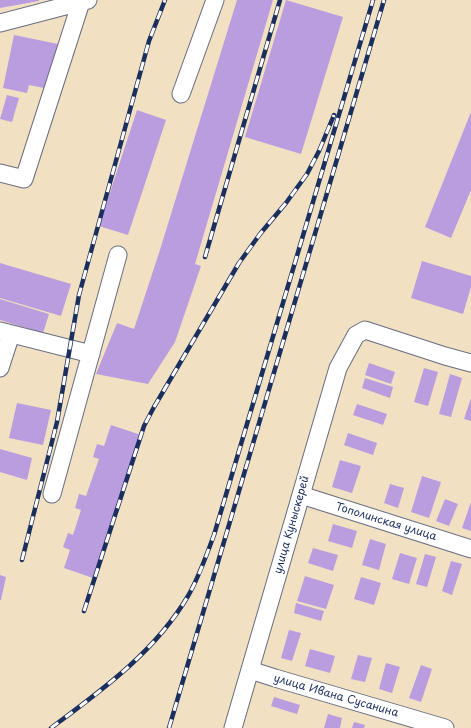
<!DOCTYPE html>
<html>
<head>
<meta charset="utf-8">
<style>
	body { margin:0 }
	canvas { display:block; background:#f1e0c2 }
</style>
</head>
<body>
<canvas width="471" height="728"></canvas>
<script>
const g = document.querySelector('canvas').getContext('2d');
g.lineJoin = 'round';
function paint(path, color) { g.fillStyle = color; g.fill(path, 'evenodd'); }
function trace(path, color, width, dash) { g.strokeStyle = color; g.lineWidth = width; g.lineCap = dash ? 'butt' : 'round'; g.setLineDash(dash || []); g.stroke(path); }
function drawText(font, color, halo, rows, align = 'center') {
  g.font = font + ' "Playpen Sans",sans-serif'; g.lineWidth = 4; g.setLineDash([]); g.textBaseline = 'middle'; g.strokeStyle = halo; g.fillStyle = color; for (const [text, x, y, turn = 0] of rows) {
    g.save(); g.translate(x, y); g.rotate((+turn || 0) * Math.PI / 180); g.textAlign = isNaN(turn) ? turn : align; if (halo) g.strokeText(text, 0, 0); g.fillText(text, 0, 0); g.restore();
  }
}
paint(new Path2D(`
	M0 0H39V1L0 8Z
	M237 0H273L195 264 201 266 175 342 148 384 96 374 117 323 134 329 159 253Z
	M286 0 343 17 301 154 245 137Z
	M14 35 58 44 49 89 29 85 27 93 3 88Z
	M7 95 19 98 12 122 0 119Z
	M137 110 166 120 128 235 99 226Z
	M471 112V190L451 238 425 227Z
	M422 261 471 276V287L463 314 411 298Z
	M0 263 71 284 61 316 0 298Z
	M0 299 49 314 43 333 0 320Z
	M369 363 395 372 391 384 365 375Z
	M424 368 438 372 428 406 414 402Z
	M450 374 462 378 451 417 439 414Z
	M365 378 393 387 390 398 362 388Z
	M471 398V421L464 419Z
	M17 403 51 410 43 445 9 438Z
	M357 404 387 414 383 425 353 415Z
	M111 425 141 435 93 578 64 568 70 550 63 547 68 533 73 535 81 510 75 508 79 494 86 496 99 459 93 457 97 444 104 446Z
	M348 433 377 443 373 455 344 445Z
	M0 449 32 458 27 480 0 472Z
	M340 460 361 466 352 493 332 487Z
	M422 476 441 482 429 518 411 512Z
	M390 484 404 488 398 508 384 503Z
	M445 499 458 504 449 526 436 521Z
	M471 502V531L462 528Z
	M333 524 357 531 352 548 328 541Z
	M370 539 386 544 379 570 362 565Z
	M313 548 338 555 333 571 308 563Z
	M400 553 417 558 409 584 392 579Z
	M425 554 436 557 427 587 416 584Z
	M451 561 462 564 452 595 442 591Z
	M0 575 6 577 1 600H0Z
	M305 576 334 585 326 609 297 601Z
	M361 577 381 583 374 605 354 599Z
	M296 603 324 611 321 621 294 613Z
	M289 630 301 633 292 661 281 658Z
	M310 649 335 656 330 673 305 666Z
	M358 655 372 658 365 682 351 679Z
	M386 663 400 667 392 693 379 689Z
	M421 665 432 669 421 702 409 698Z
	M274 697 300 705 297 714 271 706Z
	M328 714 342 718 340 728H324Z
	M354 722 365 725 364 728H352Z`), '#ba9ddf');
const minor = new Path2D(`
	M0 23 88 0
	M181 94 215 0
	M0 173 24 179 81 2
	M0 331 91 354
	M0 368 11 334
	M52 494 118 255
	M301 495 471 549
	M250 670 275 678 445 728
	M233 728 338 368 356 335 365 330 445 356 471 363`);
trace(minor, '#666d81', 19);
trace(minor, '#fff', 17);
const rail = new Path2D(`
	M205 257 280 0
	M22 560 57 422 79 295 149 41 165 0
	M84 611 144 426 154 407 239 263 260 234 286 203 307 174 319 151 334 115
	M51 728C102 690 155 652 188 596 199 577 206 556 214 535L373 0
	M169 728 384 0`);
trace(rail, '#1b2f5e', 4.5);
trace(rail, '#fff', 3, [9]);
drawText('11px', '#1b2f5e', '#fff', [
	["Тополинская улица",386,522,17],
	["улица Куныскерей",292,525,-74],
	["улица Ивана Сусанина",336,696,16]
]);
</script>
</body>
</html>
